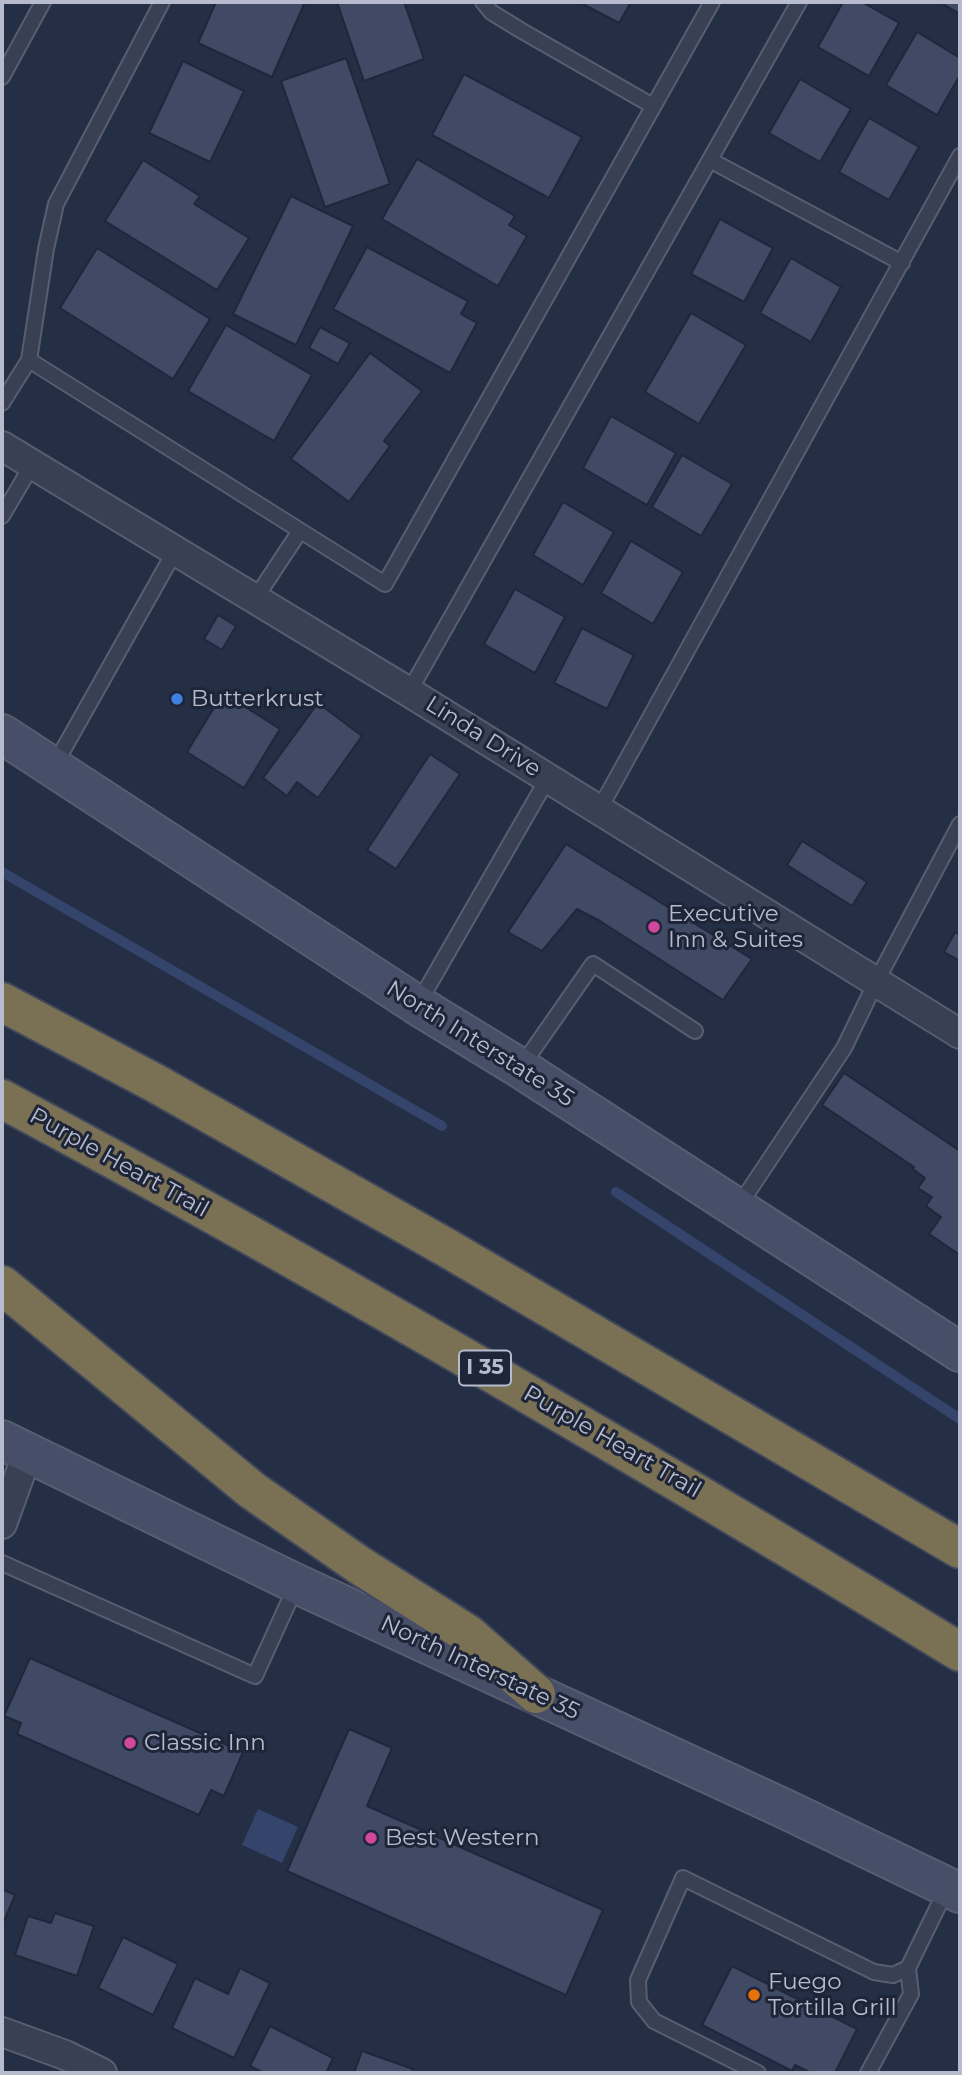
<!DOCTYPE html>
<html>
<head>
<meta charset="utf-8">
<style>
	body { margin:0 }
	#map { position:relative; width:962px; height:2075px; overflow:hidden; background:#242e44; font-family:Montserrat,sans-serif }
	canvas { display:block }
	.frame { position:absolute; inset:0; border:4px solid #b6bccd; pointer-events:none }
</style>
</head>
<body>
<div id="map">
<canvas width="962" height="2075"></canvas>
<div class="frame"></div>
</div>
<script>
const g = document.querySelector('canvas').getContext('2d');
g.lineJoin = 'round';
function paint(path, color) { g.fillStyle = color; g.fill(path, 'evenodd'); }
function trace(path, color, width, dash) { g.strokeStyle = color; g.lineWidth = width; g.lineCap = dash ? 'butt' : 'round'; g.setLineDash(dash || []); g.stroke(path); }
function drawText(font, color, halo, rows, align = 'center') {
  g.font = font + ' Montserrat,sans-serif'; g.lineWidth = 6; g.setLineDash([]); g.textBaseline = 'middle'; g.strokeStyle = halo; g.fillStyle = color; for (const [text, x, y, turn = 0] of rows) {
    g.save(); g.translate(x, y); g.rotate((+turn || 0) * Math.PI / 180); g.textAlign = isNaN(turn) ? turn : align; if (halo) g.strokeText(text, 0, 0); g.fillText(text, 0, 0); g.restore();
  }
}
paint(new Path2D(`
	M258 1809 298 1827 282 1863 242 1845Z`), '#35446b');
trace(new Path2D(`
	M2 872 442 1126
	M616 1192 960 1419`), '#35446b', 10);
const building = new Path2D(`
	M216 2H305L272 77 198 43Z
	M337 2H404L424 59 364 81Z
	M579 2H631L619 23Z
	M843 2H862L899 23 869 76 818 47Z
	M940 2H960V14Z
	M917 32 960 58V75L937 115 886 85Z
	M346 58 390 184 325 207 281 81Z
	M183 61 244 91 210 162 149 133Z
	M464 74 582 137 549 198 432 135Z
	M800 79 851 109 820 162 769 133Z
	M869 118 919 147 889 200 839 172Z
	M417 159 515 216 509 225 527 236 498 286 382 219Z
	M143 160 200 196 194 204 249 238 217 290 105 221Z
	M291 196 353 226 296 345 233 314Z
	M720 219 773 248 744 302 691 274Z
	M367 247 468 301 461 314 477 323 450 373 333 309Z
	M97 248 210 319 173 379 60 308Z
	M791 258 841 287 811 342 760 313Z
	M691 313 746 345 699 424 645 392Z
	M226 325 312 375 274 441 188 391Z
	M320 327 350 343 338 364 309 348Z
	M370 353 422 391 384 441 390 446 349 502 291 459Z
	M611 416 676 453 647 505 583 468Z
	M682 455 732 484 701 536 652 507Z
	M563 502 614 532 583 585 533 555Z
	M631 541 683 572 653 624 601 593Z
	M515 589 565 617 535 673 484 644Z
	M218 615 236 626 222 650 204 639Z
	M582 628 634 655 607 709 554 683Z
	M223 693 280 729 244 788 187 752Z
	M318 703 362 736 318 798 297 782 287 796 263 778Z
	M430 754 460 774 396 869 367 850Z
	M802 841 867 882 852 906 787 865Z
	M566 844 752 959 723 1000 600 921 577 909 542 951 508 932Z
	M955 932 960 935V961L944 952Z
	M844 1073 960 1151V1255L929 1234 941 1217 926 1206 932 1197 918 1188 925 1178 913 1169 914 1167 822 1105Z
	M30 1658 243 1752 224 1796 211 1790 199 1815 17 1734 21 1723 4 1716Z
	M349 1729 392 1748 367 1806 603 1910 566 1995 287 1871Z
	M2 1889 15 1895 2 1926Z
	M55 1913 94 1926 77 1976 15 1955 28 1916 51 1923Z
	M123 1937 178 1964 153 2015 98 1988Z
	M732 1966 857 2029 835 2073H811L795 2065 792 2071 702 2025Z
	M240 1968 270 1983 234 2058 172 2028 195 1978 228 1994Z
	M270 2026 333 2058 326 2073H264L250 2066Z
	M362 2051 413 2069 412 2073H354Z`);
paint(building, '#404a65');
trace(building, '#20273b', 2);
const lane = new Path2D(`
	M483 2 491 12 522 31 653 106
	M2 77 43 2
	M710 160 902 263
	M29 360 385 584 712 2
	M2 403 29 360 46 249 56 204 162 2
	M2 516 32 465
	M255 599 300 531
	M409 692 799 2
	M54 766 175 551
	M599 810 960 156
	M418 1004 548 778
	M521 1067 593 964 695 1031
	M738 1207 844 1048 876 982 960 824
	M2 1563 255 1676 296 1586
	M758 2073 654 2021 639 2002 638 1980 683 1878 874 1972 893 1975 908 1968
	M868 2073 911 1994 908 1968 947 1888`);
const street = new Path2D(`
	M2 446 409 692 960 1034
	M2 1524 28 1452
	M2 2032 65 2055 102 2073`);
const secondary = new Path2D(`
	M2 734 417 1005 520 1068 960 1352
	M2 1440 297 1584 783 1808 960 1893`);
const highway = new Path2D(`
	M2 1002 155 1083 447 1248 960 1549
	M2 1099C327 1273 645 1460 960 1652
	M2 1285 253 1491 359 1565 468 1634 536 1694`);
trace(lane, '#575e71', 18);
trace(street, '#575e71', 32);
trace(secondary, '#575e71', 42);
trace(highway, '#41485b', 42);
trace(lane, '#394054', 14);
trace(street, '#394054', 28);
trace(secondary, '#474e67', 38);
trace(highway, '#7a7155', 38);
for (const [x, y, r, color] of [
	[177,699,7,"#3f7fe0"],
	[654,927,7,"#d1479c"],
	[130,1743,7,"#d1479c"],
	[371,1838,7,"#d1479c"],
	[754,1995,7,"#e8710a"]
]) { const dot = new Path2D(); dot.arc(x, y, r, 0, 2 * Math.PI); g.fillStyle = color; g.fill(dot); trace(dot, '#1e2539', 2.5); }
for (const [x, y, w] of [
	[485,1368,52]
]) { const box = new Path2D(); box.roundRect(x - w / 2, y - 17.5, w, 35, 5); g.fillStyle = '#1e2539'; g.fill(box); trace(box, '#b6bccd', 2); }
drawText('bold 21px', '#b6bccd', null, [
	["I 35",485,1368]
]);
drawText('23px', '#b6bccd', '#1e2539', [
	["Butterkrust",191,699],
	["Executive",668,914],
	["Inn & Suites",668,940],
	["Classic Inn",144,1743],
	["Best Western",385,1838],
	["Fuego",768,1982],
	["Tortilla Grill",768,2008]
], 'left');
drawText('23px', '#b6bccd', '#1e2539', [
	["Linda Drive",483,737,32],
	["North Interstate 35",480,1044,32],
	["Purple Heart Trail",119,1163,29],
	["Purple Heart Trail",612,1442,30],
	["North Interstate 35",480,1668,25]
]);
</script>
</body>
</html>
